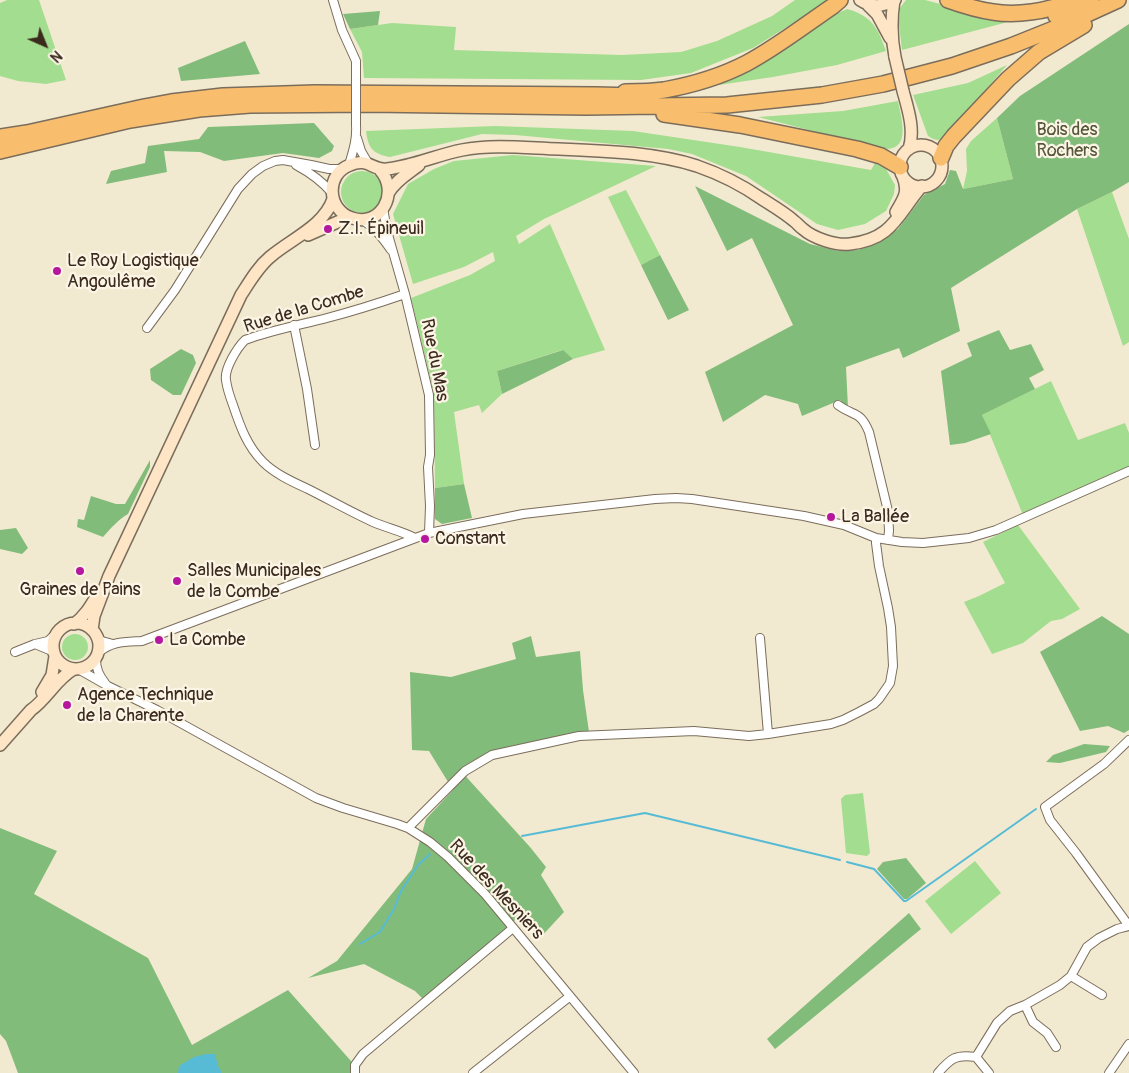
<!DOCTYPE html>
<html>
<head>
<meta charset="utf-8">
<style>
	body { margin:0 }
	#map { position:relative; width:1129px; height:1073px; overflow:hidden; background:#f2ead0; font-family:Pangolin,sans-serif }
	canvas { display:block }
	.north { position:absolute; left:20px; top:20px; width:50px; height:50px; -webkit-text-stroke:4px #fcf5e5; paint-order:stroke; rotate:136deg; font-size:14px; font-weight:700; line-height:20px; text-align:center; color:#3b2a1e }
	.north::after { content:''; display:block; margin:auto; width:18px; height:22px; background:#3b2a1e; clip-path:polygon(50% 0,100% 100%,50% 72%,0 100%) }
</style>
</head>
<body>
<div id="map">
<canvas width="1129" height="1073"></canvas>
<div class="north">N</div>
</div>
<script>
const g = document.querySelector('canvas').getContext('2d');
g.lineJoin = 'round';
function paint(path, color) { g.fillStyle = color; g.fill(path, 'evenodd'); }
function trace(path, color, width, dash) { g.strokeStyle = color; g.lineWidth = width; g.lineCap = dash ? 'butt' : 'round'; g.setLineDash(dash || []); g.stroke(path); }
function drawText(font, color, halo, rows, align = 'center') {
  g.font = font + ' Pangolin,sans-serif'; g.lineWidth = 4.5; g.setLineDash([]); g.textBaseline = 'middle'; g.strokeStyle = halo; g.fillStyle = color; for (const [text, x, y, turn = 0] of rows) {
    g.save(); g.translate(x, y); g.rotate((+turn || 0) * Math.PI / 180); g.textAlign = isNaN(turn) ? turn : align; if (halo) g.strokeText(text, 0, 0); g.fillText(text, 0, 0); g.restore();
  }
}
paint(new Path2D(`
	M7 0H39L66 80 46 84 18 81 0 76V3Z
	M795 0H826L827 2 753 48 691 73 641 80 364 78 362 52 350 29 392 23 456 27 454 50 622 55 681 52 717 41 772 16Z
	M906 0H925L986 16 1023 18 902 50 899 24 900 8Z
	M847 9C872 16 878 28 886 51L837 65 773 77 705 87 758 64 838 13Z
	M1007 65 948 134C939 141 938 142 928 136L913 95 968 83Z
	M898 101C900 113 909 140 895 147 891 149 887 149 883 149L758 117 843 111Z
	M997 118 1013 179 963 189 967 171 966 149 971 141Z
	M495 126 633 131 740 147 871 170 875 163 886 169 895 185 894 194 886 211 865 224 838 230 817 224 746 176 692 154 668 149 515 135 482 134 390 157C373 154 368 148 366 131Z
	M513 155 656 166 544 219 516 236 519 244 550 224 605 350 573 359 562 350 497 371 502 394 482 413 479 405 454 412 464 484 435 488 434 393 411 298 470 275 495 261 493 252 464 267 413 284 393 214 408 184 434 169 454 161Z
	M341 192a21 21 0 1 1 42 0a21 21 0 1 1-42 0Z
	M626 190 660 255 641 265 608 197Z
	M1112 192 1129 239V342L1123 346 1077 209Z
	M1051 381 1078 440 1125 423 1129 433V467L1023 515 982 415Z
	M1018 525 1080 609 1062 619 1051 621 1023 643 992 654 964 602 979 596 1005 583 983 542Z
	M62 647a13 13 0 1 1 26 0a13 13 0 1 1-26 0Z
	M863 793 870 853 867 856 846 853 841 799 845 795Z
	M975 861 1001 893 951 934 925 901Z`), '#a3dd8f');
paint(new Path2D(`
	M380 11 378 25 350 29 343 14Z
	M1129 24V182L1112 192 1077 209 951 288 960 331 903 358 899 348 846 367 848 408 840 400 802 416 798 404 765 395 723 422 705 372 793 325 752 238 727 251 695 186 810 244 838 251 858 250 876 244 898 229 924 195 945 184 950 170 956 171 963 189 1013 179 997 118 1020 96Z
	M245 41 260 74 181 81 178 68Z
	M314 123 334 146 332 151 319 158 283 153 224 161 200 152 164 151 167 172 106 184 111 171 145 163 148 146 199 139 208 127Z
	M660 255 689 310 668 320 641 265Z
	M999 330 1010 350 1031 344 1044 370 1029 378 1035 389 982 415 991 434 965 443 950 445 941 371 972 356 967 343Z
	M181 349 193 355 196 363 181 395H173L151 380 150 369Z
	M563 350 573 359 502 394 497 371Z
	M150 460V467L128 514C118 520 111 528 103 537L77 527 78 519 84 520 91 496 116 504H125Z
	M464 484 472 518 442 524 435 519V488Z
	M16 528 28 548 22 554 0 549V530Z
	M1102 616 1129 634V730L1124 733 1108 726 1080 731 1040 652Z
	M531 636 536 657 580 651 583 690 589 732 494 750 466 765 460 770 530 847 546 867 541 875 564 912 540 938 521 915 423 999 415 991 364 964 308 978 337 961 412 869 426 819 453 790 429 751 412 750 410 672 451 677 516 659 512 643Z
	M1084 744 1110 746 1106 752 1060 763 1046 762 1053 755Z
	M0 828 57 851 34 894 148 958 192 1045 288 990 351 1061 354 1073H18L6 1041 0 1034Z
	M906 858 926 883 907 899H904L877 869 883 862Z
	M909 913 921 929 775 1049 767 1039Z`), '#82bc7a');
paint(new Path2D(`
	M206 1054H215L218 1066 222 1073H178L179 1066 194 1057Z`), '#57bbd5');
trace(new Path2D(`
	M522 836 645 813 840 860
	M847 862 874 869 904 901H906L1036 809
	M360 944 380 932 394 909 401 891 418 865 430 854`), '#57bbd5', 2);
const street = new Path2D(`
	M333 0 342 30 356 61V75
	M357 138 361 151 368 163
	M296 165C309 172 322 181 332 193
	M349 165C353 151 357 140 356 125
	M383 208 387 231 405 294 429 395 430 455 428 467 430 506 429 533
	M361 219C374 227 382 237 391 250
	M405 294C379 303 354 311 327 318 300 325 272 330 245 340 237 348 224 369 226 380 227 388 230 397 233 405 240 426 247 446 263 462 275 474 293 482 308 489 330 500 351 512 373 522 387 528 401 531 415 538
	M294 325 307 389 315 445
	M147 328 175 290 238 189 252 174 263 166 275 161 283 160 311 165 329 169H342
	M838 405C854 417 860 410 869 432L888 511 889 531 888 540
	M97 637 102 641 113 644
	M760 638 768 734
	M35 644 54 652
	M15 652 35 644 48 641 57 633
	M98 653C112 641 125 642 142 641L429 533 523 514 655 499 676 498 692 499 804 516 844 525 876 538 902 542 923 543 969 538 996 530 1129 471
	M96 659C96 669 99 675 105 683
	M78 669 108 686 157 710 316 798 343 808 397 824 408 828 430 842 448 857 485 894 634 1073
	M408 828 465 771 492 755 579 736 694 731 749 736 768 734 831 724 843 720 859 712 874 704 879 699 890 683 893 666 891 627 888 608 879 566 876 543V538
	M1071 976 1102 995
	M1025 1005 1033 1022 1047 1033 1056 1047
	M976 1057 997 1023 1010 1011 1025 1005 1060 985 1071 976 1087 947 1099 938 1117 929 1129 926 1076 853 1050 820 1045 807 1104 764 1129 740
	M976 1057 989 1073
	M355 1073V1065L363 1054 513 928
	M473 1073 569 997
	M938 1073C951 1058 956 1054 976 1057
	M1109 1073 1129 1044`);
const secondary = new Path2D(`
	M860 0C872 8 882 7 895 0
	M894 0C891 20 891 37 895 57
	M868 5 877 14 890 38
	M903 91C908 109 915 130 909 149
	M900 166a21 21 0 1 1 42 0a21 21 0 1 1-42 0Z
	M380 170C400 192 381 228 352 218 327 210 325 174 350 165 368 157 373 171 387 169 413 166 437 155 462 150 493 144 527 148 559 149 604 151 653 152 697 166 720 174 742 185 762 199 773 206 785 213 794 221 797 223 800 227 803 229 813 238 836 246 850 244 893 239 897 215 922 186
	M389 192C397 179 408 174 419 165
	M896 212C904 198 909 192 903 177
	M308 235 349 217
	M53 646a23 23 0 1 1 46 0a23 23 0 1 1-46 0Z
	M74 624C84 617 90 607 96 597
	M92 630 94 616 109 576 241 295C250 281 258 267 270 257 291 239 324 226 333 199
	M42 692 52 675 55 656
	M0 745 31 710C47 699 56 679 74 669`);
const highway = new Path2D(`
	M948 0C962 5 978 10 993 12 1017 16 1047 11 1070 2
	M1056 16 1091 0
	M625 92C638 92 651 92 664 90 692 85 722 76 747 63 777 47 805 25 833 6L840 0
	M664 114 740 125 857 149 881 156 900 167
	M0 137 27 133 144 107 171 102 223 96 315 93 596 95 637 96
	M0 151 130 120 199 109 250 105 370 104 586 107 727 105 822 95 883 84 952 66 1011 46 1061 26 1118 0
	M941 158 946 146 954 136 1008 79 1039 52 1084 25`);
trace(street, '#7b6d5c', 10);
trace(secondary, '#7b6d5c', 14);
trace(highway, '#7b6d5c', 18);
trace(street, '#fff', 8);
trace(secondary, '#fde5c5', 11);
trace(highway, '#f9be6d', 15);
const streetBridge = new Path2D(`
	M356 125V75`);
const secondaryBridge = new Path2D(`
	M895 57 903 91`);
trace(streetBridge, '#7b6d5c', 10, []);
trace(secondaryBridge, '#7b6d5c', 14, []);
trace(streetBridge, '#fff', 8);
trace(secondaryBridge, '#fde5c5', 11);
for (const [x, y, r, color] of [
	[328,229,5,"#b5179e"],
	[57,271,5,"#b5179e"],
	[831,517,5,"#b5179e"],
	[425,539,5,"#b5179e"],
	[80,571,5,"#b5179e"],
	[177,581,5,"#b5179e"],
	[159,640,5,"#b5179e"],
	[67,705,5,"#b5179e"]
]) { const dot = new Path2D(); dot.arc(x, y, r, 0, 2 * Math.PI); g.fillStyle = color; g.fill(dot); trace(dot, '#fcf5e5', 2); }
drawText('18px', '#55573a', '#fcf5e5', [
	["Bois des",1067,130],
	["Rochers",1067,151]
]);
drawText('18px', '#3b2a1e', '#fcf5e5', [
	["Z.I. Épineuil",338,229],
	["Le Roy Logistique",67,261],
	["Angoulême",67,282],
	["La Ballée",841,517],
	["Constant",435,539],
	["Salles Municipales",187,571],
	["de la Combe",187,592],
	["Graines de Pains",80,590,"center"],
	["La Combe",169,640],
	["Agence Technique",77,695],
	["de la Charente",77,716]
], 'left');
drawText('18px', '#3b2a1e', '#fcf5e5', [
	["Rue de la Combe",304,310,-17],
	["Rue du Mas",434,360,79],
	["Rue des Mesniers",496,890,47]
]);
</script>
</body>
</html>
